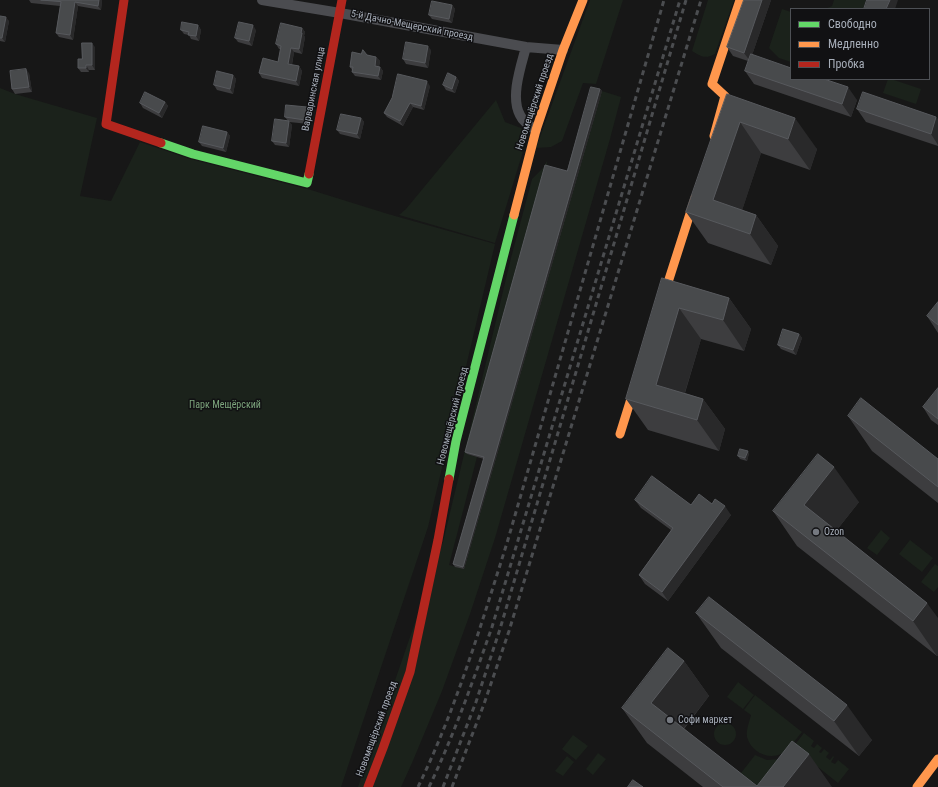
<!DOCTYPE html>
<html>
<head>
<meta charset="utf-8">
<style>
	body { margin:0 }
	#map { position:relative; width:938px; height:787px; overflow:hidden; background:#171717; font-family:"Roboto Condensed",sans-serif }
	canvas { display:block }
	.legend { position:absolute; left:790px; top:8px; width:140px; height:72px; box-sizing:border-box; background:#111113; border:1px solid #4d5055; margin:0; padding:5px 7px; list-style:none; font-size:12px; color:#a7aeb9 }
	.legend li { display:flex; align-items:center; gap:8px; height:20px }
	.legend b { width:20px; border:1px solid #4d5055 }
</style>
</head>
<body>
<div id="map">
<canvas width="938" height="787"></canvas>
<ul class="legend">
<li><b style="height:5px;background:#63d668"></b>Свободно</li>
<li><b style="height:5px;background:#ff974d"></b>Медленно</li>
<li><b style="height:5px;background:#b3261e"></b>Пробка</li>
</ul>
</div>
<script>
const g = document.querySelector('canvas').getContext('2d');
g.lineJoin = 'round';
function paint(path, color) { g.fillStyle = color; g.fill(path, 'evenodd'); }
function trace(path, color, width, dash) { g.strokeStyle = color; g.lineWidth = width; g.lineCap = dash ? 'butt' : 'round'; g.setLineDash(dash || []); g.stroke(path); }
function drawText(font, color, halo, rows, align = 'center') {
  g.font = font + ' "Roboto Condensed",sans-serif'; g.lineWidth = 3; g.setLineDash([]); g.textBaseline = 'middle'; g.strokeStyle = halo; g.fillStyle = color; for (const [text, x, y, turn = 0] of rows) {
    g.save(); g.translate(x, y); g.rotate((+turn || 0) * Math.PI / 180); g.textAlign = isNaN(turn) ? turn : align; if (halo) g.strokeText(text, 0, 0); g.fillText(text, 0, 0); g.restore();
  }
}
paint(new Path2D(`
	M590 0H623L596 84 583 83 562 141 551 147 536 148Z
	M708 0H734L715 54C705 59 702 57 692 51Z
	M834 0H866L863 9H825L832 6Z
	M782 9 791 12V62L779 58 769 48Z
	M888 79H891L921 89 916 104 883 93Z
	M0 88 15 94 97 118 80 196 111 201 140 142 190 159 311 190 388 214 495 244 428 527 341 787H0Z
	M602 91 621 97 610 139 495 538 470 614 442 691 412 763 401 787H358L443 542 511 258 532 179 543 168 547 161V167L467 454 477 457 449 565 464 569Z
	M496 100 505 122 521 128 528 135 495 243 399 215 406 209Z
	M881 530 890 538 877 555 867 548Z
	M910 540 933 558 922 572 899 554Z
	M935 564 938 566V587L934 592 921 582Z
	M738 682 754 695 743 709 727 697Z
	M755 695 802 732C796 739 790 748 783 753 769 761 751 752 747 737 746 730 749 723 751 715L744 710Z
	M714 734a11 11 0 1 1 22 0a11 11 0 1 1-22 0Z
	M804 733 814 741 811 746 814 748 817 744 822 748 819 752 821 753 824 749 829 753 826 757 830 760 833 756 834 757 831 762 835 764 838 760 849 769 838 783 793 747Z
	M573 735 588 746 576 760 562 749Z
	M598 753 606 759 593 775 586 769Z
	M755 755 767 760 780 759 759 787 741 773Z
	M567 756 574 762 563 776 555 771Z`), '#1b221b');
trace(new Path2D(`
	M262 0 340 13 526 47 563 50
	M526 47C521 66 510 97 520 115 523 122 530 126 536 130`), '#4b4c50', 10);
trace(new Path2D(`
	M161 143 193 154 307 183 309 174
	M449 479 456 441 514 215`), '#63d668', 9);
trace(new Path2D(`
	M714 136 725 96 712 84 740 0
	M514 215 536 130 563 50 583 0
	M663 298 695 198
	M620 434 635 386
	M917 787 938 759`), '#ff974d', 9);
trace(new Path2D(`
	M124 0 106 124 161 143
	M309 174 342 0
	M368 787 383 748 410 672 438 540 449 479`), '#b3261e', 9);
trace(new Path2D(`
	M418 787C456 709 481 625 507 543L664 0
	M429 787C454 735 473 681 492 627L680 0
	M443 787 476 702 500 629 686 0
	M452 787 484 704 509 631 701 0`), '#4b4d50', 3, [5, 4]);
paint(new Path2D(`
	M29 0H102L101 10 78 6 73 40 59 37 56 33 60 6 31 3Z
	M744 0H771L752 55 857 100 851 117 754 84 745 71 748 61 733 56 727 47Z
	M452 5 455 9 452 23 432 19 429 15Z
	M0 16 9 21 5 42 0 41Z
	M198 25 201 30 199 41 191 39 189 35 184 34 181 30Z
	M302 28 305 32 304 36 305 37 302 54 294 52 292 65 299 66 302 71 299 86 262 78 259 73 278 62 281 49H279L276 44Z
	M256 30 252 46 238 42 235 38Z
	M95 47V70H89V72H81L78 68 82 59Z
	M431 50 428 68 406 64 403 59Z
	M367 55 376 57 380 61 379 67H380L383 71 381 80 355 76 352 72V70L350 67Z
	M29 73 32 92 15 94 12 89Z
	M233 75 236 79 233 94 217 90 214 85Z
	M456 77 459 81 455 93 446 90 443 85Z
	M430 86 424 110 413 107 403 126 387 117 384 113Z
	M600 89 602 91 464 569 455 567 453 564 484 459 467 454 465 452 567 171Z
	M727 94 817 149 810 170 761 153 742 210 756 215 778 246 771 265 708 243 686 212Z
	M165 102 168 106 162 118 143 108 140 103Z
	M857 109 938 119V146L866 122Z
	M310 112 309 124 289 122 292 125 289 147 275 145 272 141 288 121 285 117Z
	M361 118 364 122 360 139 340 134 337 130Z
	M227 132 230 136 226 152 202 146 199 142Z
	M662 278 729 298 751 329 744 351 701 339 685 393 703 399 725 429 719 451 648 430 626 399Z
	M938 302V333L927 316Z
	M799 334 802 338 796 355 781 349 778 345Z
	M938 388V425L931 420 923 407Z
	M848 416 938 459V503L872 451Z
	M749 453 747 461 740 459 738 456Z
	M635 500 691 505 712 504 731 515 668 601 645 584 639 575 671 530 641 508Z
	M859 502 836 531 927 603 937 656 797 546 773 511Z
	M696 613 872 740 859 756 721 648Z
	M684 661 709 696 684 729 757 786 832 787H703L647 743 622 708Z`), '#3d3d3f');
paint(new Path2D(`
	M99 0H102L101 10 98 6Z
	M762 0H771L750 61 744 53Z
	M890 0H898L895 9H886Z
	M75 2 78 6 73 40 70 35Z
	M452 5 455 9 452 23 449 19Z
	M6 17 9 21 5 42 2 38Z
	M198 25 201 30 199 41 196 36Z
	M253 25 256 30 252 46 249 41Z
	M302 28 305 32 304 36 305 37 302 54 299 49Z
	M92 43 95 47V70L92 65Z
	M428 46 431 50 428 68 425 63Z
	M291 48 294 52 291 68 288 64Z
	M376 57 380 61 378 70 375 66Z
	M86 65 89 70V72L86 68Z
	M299 66 302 71 299 86 296 81Z
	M380 67 383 71 381 80 378 76Z
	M26 69 29 73 32 92 29 87Z
	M233 75 236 79 233 94 230 89Z
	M456 77 459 81 455 93 452 89Z
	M427 81 430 86 424 110 421 106Z
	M848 87 857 100 851 117 842 104Z
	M600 89 602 91 464 569 463 567Z
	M165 102 168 106 162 118 159 113Z
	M410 103 413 107 403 126 400 121Z
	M307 107 310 112 309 124 305 120Z
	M936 117 938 119V145L931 134Z
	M361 118 364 122 360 139 357 134Z
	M795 118 817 149 810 170 788 139Z
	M289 121 292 125 289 147 286 143Z
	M740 122 761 153 736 229 713 200Z
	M227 132 230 136 226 152 223 148Z
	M756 215 778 246 771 265 750 234Z
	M729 298 751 329 744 351 723 320Z
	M679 308 701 339 678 415 656 385Z
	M799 334 802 338 796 355 793 350Z
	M703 399 725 429 719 451 697 420Z
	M748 451 749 453 747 461 745 458Z
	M834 467 859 502 828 541 804 505Z
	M725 506 731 515 668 601 662 592Z
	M927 603 938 618V656H937L913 621Z
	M684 661 709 696 676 738 651 703Z
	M847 705 872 740 859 756 834 721Z
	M809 754 832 787H783Z`), '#29292a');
const building = new Path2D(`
	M41 0H99L98 6 75 2 70 35 56 33 61 2Z
	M744 0H762L744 53 727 47Z
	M867 0H890L886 9H864Z
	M432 1 452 5 449 19 429 15Z
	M0 16 6 17 2 38H0Z
	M182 22 198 25 196 36 188 35 189 32 181 30Z
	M239 22 253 25 249 41 235 38Z
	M281 23 302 28 301 33H302L299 49 291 48 288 64 299 66 296 81 259 73 263 58 278 62 281 46 276 44Z
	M406 42 428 46 425 63 403 59Z
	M82 43H92V65H86V68H78V59H82Z
	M363 50 367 55 376 57 375 66 380 67 378 76 352 72 353 67H350L352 52 361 54Z
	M751 54 791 68V79H824L848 87 842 104 745 71Z
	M26 69 29 87 12 89 10 71Z
	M217 71 233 75 230 89 214 85Z
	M448 73 456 77 452 89 443 85Z
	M398 74 427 81 421 106 410 103 400 121 384 113 392 98Z
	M591 87 600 89 463 567 453 564 484 457 465 452 545 165 567 171Z
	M145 92 165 102 159 113 140 103Z
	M863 92 936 117 931 134 857 109Z
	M727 94 795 118 788 139 740 122 713 200 756 215 750 234 686 212Z
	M286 105 307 107 305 120 285 117Z
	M341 114 361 118 357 134 337 130Z
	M275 119 289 121 286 143 272 141Z
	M203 126 227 132 223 148 199 142Z
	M662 278 729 298 723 320 679 308 656 385 703 399 697 420 626 399Z
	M938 302V325L927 316Z
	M783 329 799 334 793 350 778 345Z
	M938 388V419L923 407Z
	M861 398 938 459V487L848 416Z
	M740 449 748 451 745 458 738 456Z
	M818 454 834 467 804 505 927 603 913 621 773 511Z
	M652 476 691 505 699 494 712 504 715 499 725 506 662 592 639 575 673 528 635 500Z
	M709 597 847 705 834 721 696 613Z
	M668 648 684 661 651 703 757 786 792 741 809 754 783 787H723L622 708Z
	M633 780 643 787H628Z`);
paint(building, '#484a4c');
trace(building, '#57595d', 1);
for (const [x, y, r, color] of [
	[816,532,4,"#757980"],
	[670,720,4,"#757980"]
]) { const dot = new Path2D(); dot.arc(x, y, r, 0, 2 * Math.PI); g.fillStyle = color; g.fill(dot); trace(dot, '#111113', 1.5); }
drawText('10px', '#a7aeb9', '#111113', [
	["5-й Дачно-Мещерский проезд",412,26,11],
	["Варваринская улица",314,89,-79],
	["Новомещёрский проезд",535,102,-72],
	["Новомещёрский проезд",453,416,-76],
	["Новомещёрский проезд",377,729,-70]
]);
drawText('10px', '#7da57d', '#111113', [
	["Парк Мещёрский",225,405]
]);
drawText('10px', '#a7aeb9', '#111113', [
	["Ozon",824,532],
	["Софи маркет",678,720]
], 'left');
</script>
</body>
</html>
